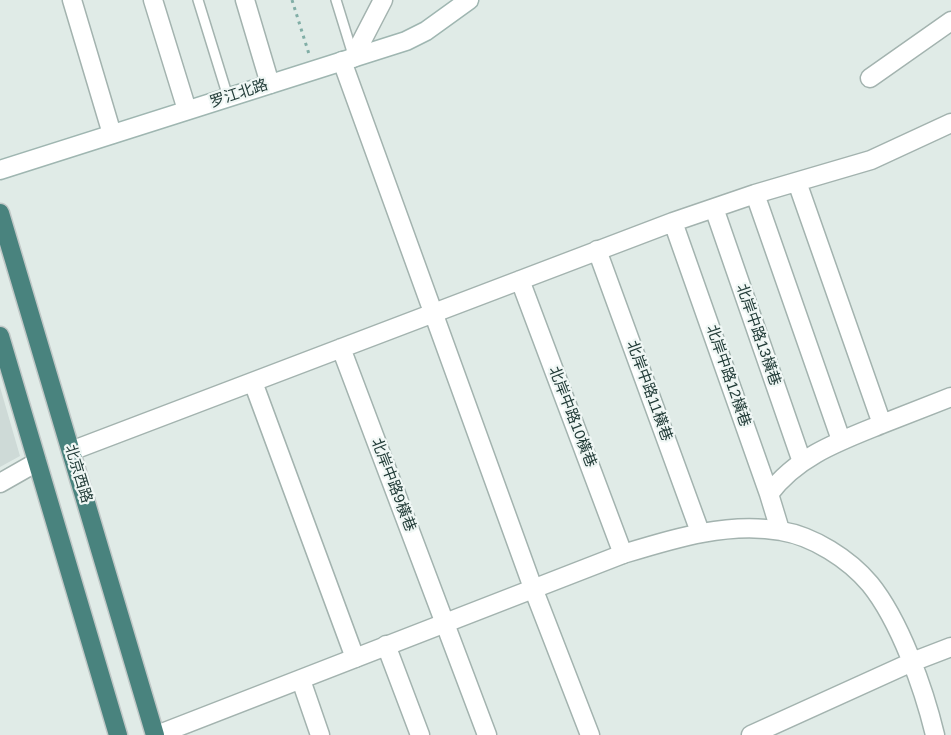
<!DOCTYPE html>
<html>
<head>
<meta charset="utf-8">
<style>
	body { margin:0 }
	canvas { display:block; background:#e0ebe7 }
</style>
</head>
<body>
<canvas width="951" height="735"></canvas>
<script>
const g = document.querySelector('canvas').getContext('2d');
g.lineJoin = 'round';
function paint(path, color) { g.fillStyle = color; g.fill(path, 'evenodd'); }
function trace(path, color, width, dash) { g.strokeStyle = color; g.lineWidth = width; g.lineCap = dash ? 'butt' : 'round'; g.setLineDash(dash || []); g.stroke(path); }
function drawText(font, color, halo, rows, align = 'center') {
  g.font = font + ' Helvetica,"Noto Sans SC",sans-serif'; g.lineWidth = 4.5; g.setLineDash([]); g.textBaseline = 'middle'; g.strokeStyle = halo; g.fillStyle = color; for (const [text, x, y, turn = 0] of rows) {
    g.save(); g.translate(x, y); g.rotate((+turn || 0) * Math.PI / 180); g.textAlign = isNaN(turn) ? turn : align; if (halo) g.strokeText(text, 0, 0); g.fillText(text, 0, 0); g.restore();
  }
}
paint(new Path2D(`
	M0 387 20 456 0 467Z`), '#cedad7');
const service = new Path2D(`
	M198 0 228 97
	M336 0 353 55`);
const minor = new Path2D(`
	M72 0 112 134
	M153 0 187 110
	M245 0 270 84
	M353 58 383 0
	M342 61 533 588 590 735
	M870 78 951 21
	M797 182 882 424
	M755 194 841 440
	M714 208 802 462
	M673 222 769 494 780 530
	M597 250 700 532
	M520 280 623 554
	M341 348 487 735
	M253 382 355 658
	M71 451 673 222 755 194 871 160 951 123
	M769 494C797 456 840 441 882 424 905 415 928 406 951 397
	M386 645 420 735
	M301 680 320 735`);
const tertiary = new Path2D(`
	M0 483 37 462
	M157 735 623 554C672 539 729 521 781 531 813 536 849 559 870 584 900 621 924 689 935 735
	M751 735 912 662 951 647`);
const secondary = new Path2D(`
	M0 170 406 41 426 31 469 0`);
const trunk = new Path2D(`
	M0 213 155 735
	M0 336 118 735`);
trace(service, '#a3b3af', 12);
trace(minor, '#a3b3af', 21);
trace(tertiary, '#a3b3af', 21);
trace(secondary, '#9fb6b1', 21);
trace(trunk, '#c1c8c7', 21);
trace(new Path2D(`
	M292 0 309 54`), '#81aea6', 3, [3, 4.5]);
trace(service, '#fff', 9);
trace(minor, '#fff', 18);
trace(tertiary, '#fff', 18);
trace(secondary, '#fff', 18);
trace(trunk, '#49837e', 18);
drawText('15px', '#213b37', '#f0f7f5', [
	["罗江北路",239,94,-18],
	["北岸中路13橫巷",758,335,71],
	["北岸中路12橫巷",728,376,71],
	["北岸中路11橫巷",649,391,70],
	["北岸中路10橫巷",572,417,69],
	["北京西路",78,474,73],
	["北岸中路9橫巷",393,485,69]
]);
</script>
</body>
</html>
